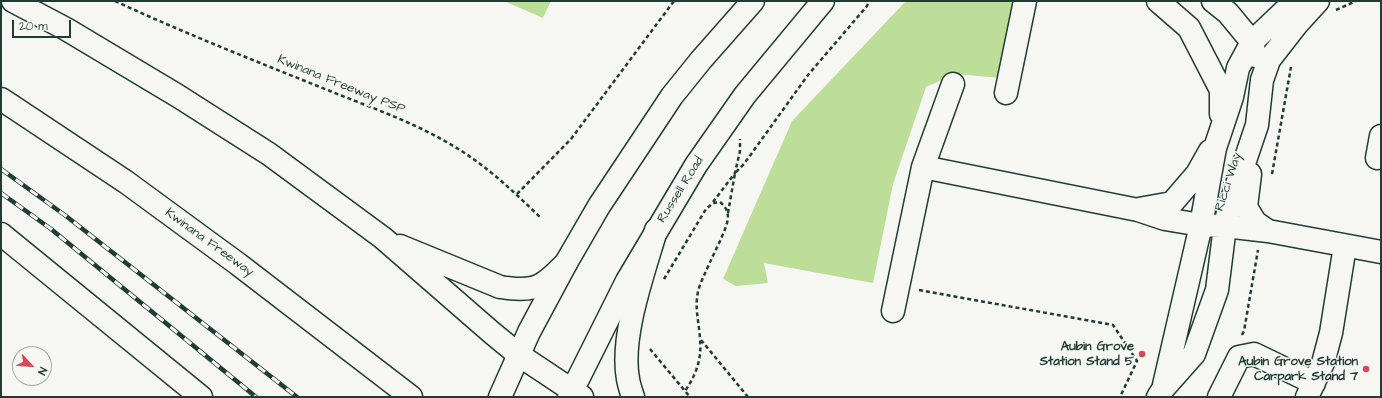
<!DOCTYPE html>
<html>
<head>
<meta charset="utf-8">
<style>
	body { margin:0 }
	#map { position:relative; width:1382px; height:398px; overflow:hidden; background:#f6f6f2; font-family:"Architects Daughter",sans-serif }
	canvas { display:block }
	.frame { position:absolute; inset:0; border:2px solid #1f3d34; pointer-events:none }
	.north { position:absolute; left:12px; top:346px; width:40px; height:40px; box-sizing:border-box; background:#f6f6f2; border:1px solid #a0aca6; border-radius:50%; rotate:116deg; font-size:11px; font-weight:700; line-height:16px; text-align:center; color:#1f3d34 }
	.north::after { content:''; display:block; margin:auto; width:14px; height:18px; background:#d1495b; clip-path:polygon(50% 0,100% 100%,50% 72%,0 100%) }
	.scale { position:absolute; left:12px; top:20px; width:59px; height:18px; box-sizing:border-box; border:2px solid #1f3d34; border-top:0; padding-left:5px; font-size:12px; line-height:14px; white-space:nowrap; color:#1f3d34; -webkit-text-stroke:3px #f6f6f2; paint-order:stroke }
</style>
</head>
<body>
<div id="map">
<canvas width="1382" height="398"></canvas>
<div class="frame"></div>
<div class="north">N</div>
<div class="scale">20 m</div>
</div>
<script>
const g = document.querySelector('canvas').getContext('2d');
g.lineJoin = 'round';
function paint(path, color) { g.fillStyle = color; g.fill(path, 'evenodd'); }
function trace(path, color, width, dash) { g.strokeStyle = color; g.lineWidth = width; g.lineCap = dash ? 'butt' : 'round'; g.setLineDash(dash || []); g.stroke(path); }
function drawText(font, color, halo, rows, align = 'center') {
  g.font = font + ' "Architects Daughter",sans-serif'; g.lineWidth = 3; g.setLineDash([]); g.textBaseline = 'middle'; g.strokeStyle = halo; g.fillStyle = color; for (const [text, x, y, turn = 0] of rows) {
    g.save(); g.translate(x, y); g.rotate((+turn || 0) * Math.PI / 180); g.textAlign = isNaN(turn) ? turn : align; if (halo) g.strokeText(text, 0, 0); g.fillText(text, 0, 0); g.restore();
  }
}
paint(new Path2D(`
	M504 1H551L543 18Z
	M906 1H1016L1002 78 955 74 926 87 893 184 873 283 764 263 768 283 736 286 723 279 792 121Z`), '#bdde98');
const minor = new Path2D(`
	M1158 1 1189 28 1221 90V114
	M1213 1 1228 13 1252 42 1255 56
	M1006 93 1025 1
	M1377 158 1381 136
	M923 167 1138 210 1165 219 1201 225 1225 226 1268 231 1381 252
	M1250 174 1246 207 1255 222 1268 231
	M1139 209 1172 203 1197 174 1210 151
	M893 311 923 167 953 84
	M1164 385 1201 225 1215 148 1232 97 1238 68 1252 42 1295 1
	M1158 397 1163 389 1194 354 1217 290 1225 226 1229 208 1257 125 1262 80 1269 60 1297 24 1318 1
	M1219 397 1239 357 1254 354 1314 383
	M1307 397 1323 363 1331 333 1345 246`);
const major = new Path2D(`
	M500 397 529 332 566 263 599 206 672 96 701 60 753 1
	M569 397 627 281 696 165 745 95 823 1`);
const highway = new Path2D(`
	M13 1 66 29 178 96 269 154 383 238 491 332 519 355 582 397
	M1 99 126 182 238 264 411 397
	M1 234 201 397
	M400 246 500 287C512 289 531 291 542 284 551 279 559 270 566 263
	M633 397C631 391 629 385 628 379 620 336 644 272 656 230`);
trace(minor, '#1f3d34', 25);
trace(major, '#1f3d34', 25);
trace(highway, '#1f3d34', 25);
trace(new Path2D(`
	M115 1C186 34 258 62 330 91 372 108 416 123 455 147 487 166 514 192 541 218
	M1336 10 1356 1
	M1272 174 1291 67
	M517 194 571 139 674 1
	M713 202 735 173 740 151V139
	M728 213 735 173 744 164 808 75 867 6 869 1
	M664 279 706 209 713 203 720 202C725 206 728 211 728 218 727 226 723 234 720 241 713 256 706 270 700 285 693 304 699 320 700 339 702 359 696 375 685 391
	M919 290 1113 325 1137 361 1120 397
	M1242 335 1244 331 1258 250
	M701 340 748 397
	M650 349 690 397`), '#1f3d34', 2.5, [4, 3]);
trace(minor, '#f6f6f2', 22);
trace(major, '#f6f6f2', 22);
trace(highway, '#f6f6f2', 22);
const rail = new Path2D(`
	M1 169 66 216 297 397
	M1 193 51 229 256 397`);
trace(rail, '#1f3d34', 4.5);
trace(rail, '#f6f6f2', 3, [9]);
for (const [x, y, r, color] of [
	[1142,354,4,"#d1495b"],
	[1366,369,4,"#d1495b"]
]) { const dot = new Path2D(); dot.arc(x, y, r, 0, 2 * Math.PI); g.fillStyle = color; g.fill(dot); trace(dot, '#f6f6f2', 1.5); }
drawText('13px', '#1f3d34', '#f6f6f2', [
	["Kwinana Freeway PSP",341,85,22],
	["Ricci Way",1229,182,-72],
	["Russell Road",681,190,-58],
	["Kwinana Freeway",209,243,36]
]);
drawText('bold 13px', '#1f3d34', '#f6f6f2', [
	["Aubin Grove",1134,347],
	["Station Stand 5",1134,362],
	["Aubin Grove Station",1358,362],
	["Carpark Stand 7",1358,377]
], 'right');
</script>
</body>
</html>
